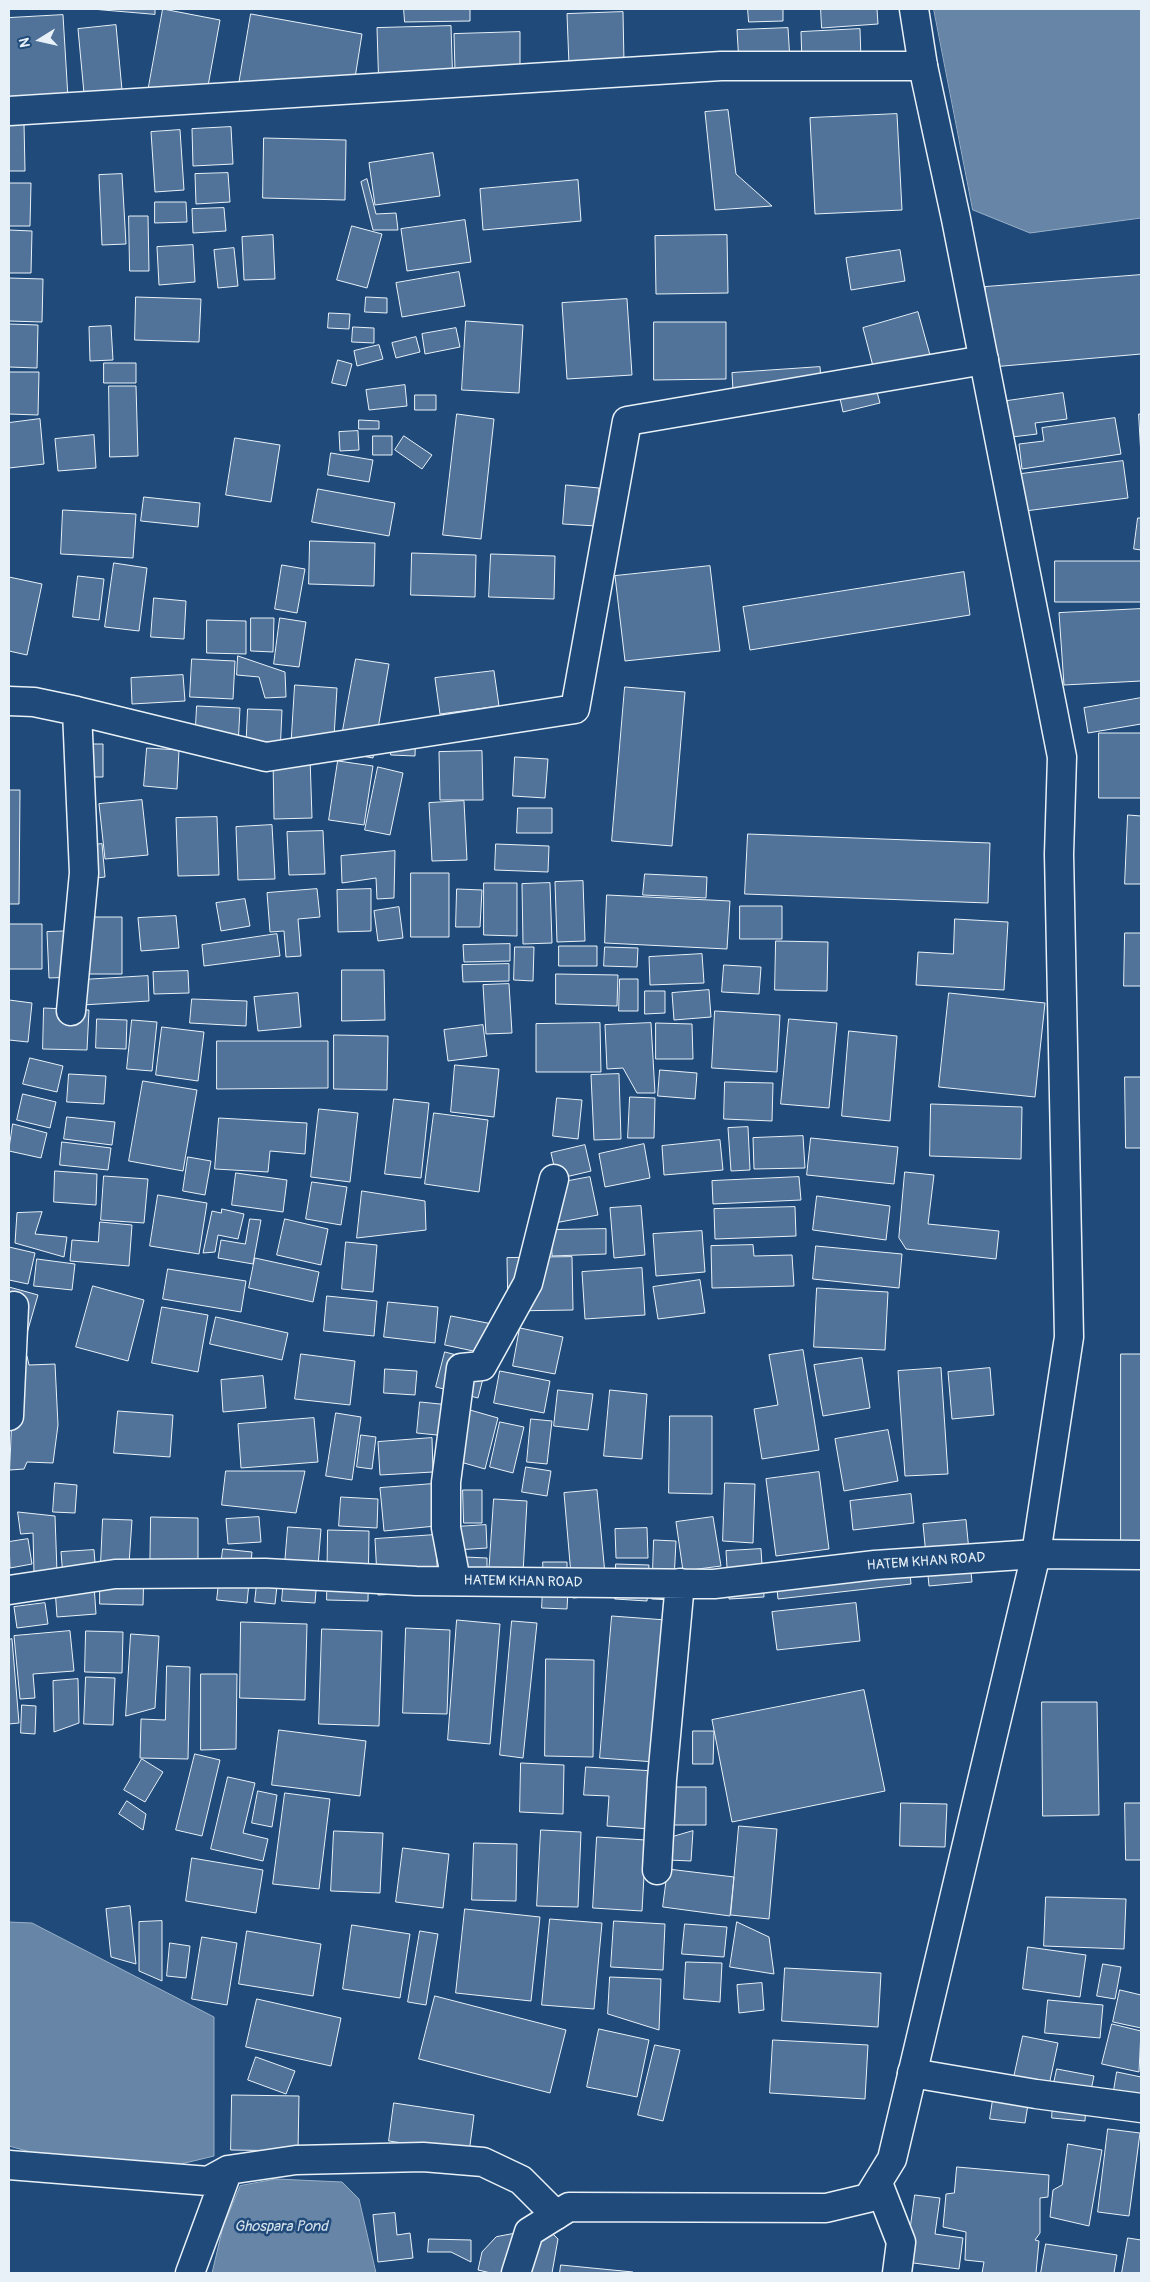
<!DOCTYPE html>
<html>
<head>
<meta charset="utf-8">
<style>
	body { margin:0 }
	#map { position:relative; width:1150px; height:2282px; overflow:hidden; background:#1f4a7a; font-family:Pangolin,sans-serif }
	canvas { display:block }
	.frame { position:absolute; inset:0; border:10px solid #e8f1f8; pointer-events:none }
	.north { position:absolute; left:15px; top:15px; width:50px; height:50px; -webkit-text-stroke:4px #1f4a7a; paint-order:stroke; rotate:260deg; font-size:14px; font-weight:700; line-height:20px; text-align:center; color:#e8f1f8 }
	.north::after { content:''; display:block; margin:auto; width:18px; height:22px; background:#e8f1f8; clip-path:polygon(50% 0,100% 100%,50% 72%,0 100%) }
</style>
</head>
<body>
<div id="map">
<canvas width="1150" height="2282"></canvas>
<div class="frame"></div>
<div class="north">N</div>
</div>
<script>
const g = document.querySelector('canvas').getContext('2d');
g.lineJoin = 'round';
function paint(path, color) { g.fillStyle = color; g.fill(path, 'evenodd'); }
function trace(path, color, width, dash) { g.strokeStyle = color; g.lineWidth = width; g.lineCap = dash ? 'butt' : 'round'; g.setLineDash(dash || []); g.stroke(path); }
function drawText(font, color, halo, rows, align = 'center') {
  g.font = font + ' Pangolin,sans-serif'; g.lineWidth = 5; g.setLineDash([]); g.textBaseline = 'middle'; g.strokeStyle = halo; g.fillStyle = color; for (const [text, x, y, turn = 0] of rows) {
    g.save(); g.translate(x, y); g.rotate((+turn || 0) * Math.PI / 180); g.textAlign = isNaN(turn) ? turn : align; if (halo) g.strokeText(text, 0, 0); g.fillText(text, 0, 0); g.restore();
  }
}
const water = new Path2D(`
	M934 9H1141V218L1030 233 973 210Z
	M9 1922 32 1923 214 2017V2156L152 2171 41 2155 9 2146Z
	M276 2179 342 2182 359 2199 376 2273H212L223 2227 240 2186Z`);
paint(water, '#6685a7');
trace(water, '#9ab0c7', 1);
const building = new Path2D(`
	M92 9H155V14Z
	M163 9 220 20 204 108 147 97Z
	M404 9H470V21L405 22Z
	M748 9H783V21L749 22Z
	M821 9H877L878 24 822 28Z
	M623 12 624 63 569 65 567 14Z
	M251 14 362 34 351 103 239 84Z
	M63 15 68 98 9 102V18Z
	M116 25 123 101 85 104 78 29Z
	M451 26 453 89 379 92 377 28Z
	M788 28 790 61 739 63 737 30Z
	M860 29 861 60 802 63 801 32Z
	M520 32V70L455 71 454 34Z
	M728 110 736 174 772 206 715 210 705 112Z
	M897 114 902 210 815 214 810 118Z
	M9 123H24L25 171H9Z
	M231 127 233 164 193 166 192 129Z
	M180 130 184 190 155 192 151 132Z
	M264 138 346 140 345 200 263 198Z
	M433 153 440 196 375 205 369 163Z
	M228 173 230 202 196 204 195 174Z
	M122 174 126 244 102 245 99 175Z
	M367 179 376 214 396 213 398 230H373L361 182Z
	M578 180 581 221 483 230 480 189Z
	M9 183H31L30 226H9Z
	M155 202H186L187 222 155 223Z
	M224 208 226 231 193 233 192 209Z
	M129 216H148L149 271H130Z
	M465 220 471 262 407 271 401 229Z
	M352 226 382 234 367 288 337 280Z
	M9 230 32 231 31 273H9Z
	M273 235 275 279 244 280 242 237Z
	M727 235 728 293 656 294 655 236Z
	M193 245 195 282 159 285 157 247Z
	M234 248 238 286 218 288 214 250Z
	M900 250 905 281 851 290 846 258Z
	M459 272 465 306 402 317 396 283Z
	M1141 275V354L992 367 985 287Z
	M9 278 43 279 42 322 9 321Z
	M136 297 201 299 199 342 135 340Z
	M366 297 387 298V313L365 312Z
	M627 299 632 375 567 379 562 303Z
	M918 312 930 355 874 370 863 328Z
	M329 313 350 314 349 329 328 328Z
	M466 321 523 325 519 393 462 390Z
	M654 322H726V379L654 380Z
	M9 324 38 325 37 368 9 367Z
	M111 326 113 360 90 361 89 327Z
	M353 327 374 328V343L352 342Z
	M456 328 460 347 425 354 422 334Z
	M416 337 420 352 396 358 392 343Z
	M379 345 383 359 357 366 354 351Z
	M338 360 352 364 346 386 332 383Z
	M104 363H136V383H104Z
	M820 367 823 402 734 408 732 373Z
	M9 372H39L38 415 9 414Z
	M874 381 880 403 843 412 838 389Z
	M405 385 407 406 369 410 366 390Z
	M109 386H136L138 456 110 457Z
	M1063 393 1067 419 1035 423 1037 434 1012 437 1007 401Z
	M415 395H436V410H415Z
	M457 414 494 419 481 539 443 535Z
	M1139 414H1141V456Z
	M1115 418 1121 454 1022 469 1019 444 1044 441 1042 428Z
	M40 419 44 464 9 468V423Z
	M359 420 379 421V429H359Z
	M358 431 359 450 340 451 339 432Z
	M94 435 96 468 58 471 55 439Z
	M373 436H392V455H373Z
	M404 436 432 455 422 469 395 450Z
	M235 438 280 445 271 502 226 495Z
	M331 453 373 460 369 482 328 475Z
	M1123 461 1128 498 1025 511 1021 474Z
	M566 485 599 488 596 526 563 524Z
	M318 489 395 503 389 536 312 522Z
	M144 497 200 503 198 527 141 521Z
	M63 510 136 514 133 558 61 554Z
	M1138 518H1141V550L1134 549Z
	M310 541 375 543 374 586 309 584Z
	M412 553 476 555 475 597 411 595Z
	M491 554 555 556 554 599 489 597Z
	M1055 561H1141V602H1055Z
	M114 563 147 568 139 631 105 627Z
	M282 565 305 569 297 613 275 609Z
	M710 566 720 651 625 661 615 576Z
	M964 572 970 615 750 650 743 607Z
	M78 576 104 579 99 620 73 617Z
	M9 577 42 584 27 655 9 651Z
	M154 598 186 601 184 639 151 637Z
	M1141 609V681L1064 685 1059 613Z
	M251 618H274L273 652 251 651Z
	M280 618 306 622 299 667 274 664Z
	M207 620 246 621V654L207 653Z
	M238 656 285 672 286 697 265 698 259 677 237 675Z
	M192 659 235 661 233 699 190 697Z
	M356 659 389 664 373 758 339 752Z
	M494 671 499 706 440 714 435 678Z
	M183 675 185 701 132 704 131 678Z
	M295 685 337 688 333 753 291 750Z
	M625 687 685 692 672 846 612 841Z
	M1141 698V724L1088 733 1084 708Z
	M197 706 240 708 238 746 195 744Z
	M248 709 282 710 280 754 246 752Z
	M391 723 416 724 415 756 391 755Z
	M1099 733H1141V798H1099Z
	M83 744H103V777H83Z
	M147 748 179 750 177 789 144 786Z
	M482 751 483 800H440L439 752Z
	M310 757 312 818 274 819 273 758Z
	M515 757 548 759 545 798 513 796Z
	M338 761 373 766 364 825 329 820Z
	M378 767 403 773 390 835 365 830Z
	M9 790H20L19 904H9Z
	M142 800 148 855 105 859 99 804Z
	M464 801 467 860 432 861 429 803Z
	M518 808H552V833H517Z
	M1128 815 1141 816V884H1125Z
	M217 817 219 875 178 876 176 818Z
	M272 825 275 879 238 880 236 827Z
	M323 831 325 874 289 875 287 832Z
	M748 834 990 843 988 903 745 894Z
	M102 844 105 877 80 880 76 847Z
	M496 844 549 846 548 872 495 870Z
	M395 851 394 898 377 899 376 878 342 883 341 856Z
	M411 873H449V937H411Z
	M645 874 707 877 706 898 643 895Z
	M583 881 585 941 557 942 555 882Z
	M484 883H517V936L484 935Z
	M550 883 552 943 523 944 522 884Z
	M317 889 320 917 298 919 301 956 286 957 284 931 270 932 267 893Z
	M371 889V931L338 932 337 890Z
	M457 889 482 890 480 927H456Z
	M607 895 730 901 727 949 605 943Z
	M245 899 250 926 221 931 216 903Z
	M740 906H782V939H740Z
	M399 907 403 938 378 941 374 911Z
	M176 916 179 948 141 951 138 918Z
	M81 917H122V974H80Z
	M955 919 1008 922 1004 990 916 985 918 952 953 954Z
	M9 924H42V969H9Z
	M75 931 76 977 49 978 47 932Z
	M1125 933H1141V986H1124Z
	M277 934 280 956 204 966 202 945Z
	M776 941 828 942 827 991 775 990Z
	M510 944V961L464 962 463 945Z
	M559 946H597V966H559Z
	M515 947H534L533 981 514 980Z
	M605 947 638 948 637 967 604 966Z
	M702 954 704 983 650 985 649 957Z
	M509 964V981L463 982 462 965Z
	M724 965 761 967 759 994 722 992Z
	M342 970H384L385 1020 342 1021Z
	M188 971 189 993 154 994 153 972Z
	M556 974 618 975 617 1006 556 1004Z
	M148 976 149 1001 82 1005 81 980Z
	M620 979H638V1011H619Z
	M509 984 512 1033 486 1034 483 985Z
	M709 990 711 1017 674 1020 672 993Z
	M645 991H665V1013L645 1014Z
	M298 993 301 1027 258 1031 254 997Z
	M949 993 1045 1003 1035 1097 939 1087Z
	M192 999 247 1001 246 1026 190 1023Z
	M9 1000 32 1003 28 1042 9 1040Z
	M44 1008 89 1010 87 1050 43 1049Z
	M715 1011 780 1015 777 1072 712 1068Z
	M97 1019 127 1020 126 1049 96 1048Z
	M789 1019 837 1023 829 1108 781 1104Z
	M132 1020 157 1022 152 1071 127 1069Z
	M600 1023 601 1072H536V1024Z
	M651 1023 655 1093H637L623 1068 607 1069 605 1025Z
	M656 1023 692 1024 693 1059H656Z
	M483 1025 487 1056 448 1061 444 1030Z
	M162 1027 204 1032 198 1081 156 1075Z
	M849 1031 897 1036 890 1121 842 1116Z
	M334 1035 388 1036 387 1090 334 1089Z
	M217 1041H328V1088L217 1089Z
	M30 1058 63 1066 57 1092 23 1084Z
	M455 1065 499 1069 494 1117 451 1112Z
	M660 1070 697 1073 695 1099 658 1096Z
	M69 1074 106 1076 104 1104 67 1102Z
	M619 1074 621 1139 594 1140 591 1075Z
	M1125 1077H1141V1148H1126Z
	M143 1081 197 1090 183 1171 129 1161Z
	M725 1082 773 1083 772 1121 724 1119Z
	M23 1094 56 1102 50 1128 17 1120Z
	M630 1097 655 1098 654 1138H628Z
	M557 1098 582 1100 578 1139 553 1136Z
	M394 1099 429 1103 421 1178 385 1174Z
	M931 1104 1022 1107 1021 1159 930 1156Z
	M319 1109 358 1113 350 1182 311 1177Z
	M434 1113 488 1120 479 1192 425 1184Z
	M67 1117 115 1122 112 1145 64 1139Z
	M219 1118 307 1123 305 1154 270 1151 268 1172 215 1169Z
	M13 1124 47 1133 41 1158 9 1151Z
	M748 1127 750 1170 731 1171 728 1128Z
	M803 1136 805 1168 754 1169 753 1138Z
	M811 1138 898 1147 894 1184 807 1175Z
	M720 1140 723 1170 664 1175 662 1146Z
	M62 1142 111 1148 108 1170 60 1165Z
	M644 1144 650 1178 605 1187 599 1154Z
	M585 1145 591 1171 557 1179 551 1153Z
	M188 1157 211 1161 205 1195 183 1191Z
	M55 1171 97 1174 96 1205 54 1202Z
	M905 1172 934 1175 928 1224 999 1231 996 1259 906 1249 899 1238Z
	M236 1173 287 1180 283 1212 232 1205Z
	M104 1176 148 1179 144 1223 101 1220Z
	M590 1177 598 1215 549 1224 542 1186Z
	M799 1177 801 1200 713 1204 712 1181Z
	M312 1182 347 1187 341 1225 306 1219Z
	M362 1191 425 1201 426 1230 357 1238Z
	M158 1195 207 1203 199 1254 150 1246Z
	M817 1196 890 1206 886 1240 813 1230Z
	M641 1206 645 1255 614 1258 610 1208Z
	M795 1207 796 1236 715 1239 714 1209Z
	M222 1209 244 1214 238 1239 218 1235 215 1252 203 1253 212 1211 221 1213Z
	M42 1212 35 1234 67 1237 64 1257 15 1243 17 1213Z
	M250 1219 261 1220 253 1264 218 1258 221 1240 245 1244Z
	M285 1219 328 1229 321 1265 277 1255Z
	M100 1222 132 1225 129 1266 70 1261 72 1240 98 1242Z
	M606 1229V1254L552 1256 551 1230Z
	M702 1231 705 1272 656 1276 653 1234Z
	M346 1242 377 1245 373 1292 342 1289Z
	M753 1245 754 1256 792 1255 794 1286 712 1288 711 1246Z
	M816 1246 902 1254 899 1288 813 1279Z
	M9 1247 35 1253 28 1284 9 1280Z
	M572 1257 573 1310 508 1311 507 1258Z
	M255 1258 319 1272 313 1302 249 1288Z
	M37 1259 75 1264 72 1290 34 1286Z
	M642 1268 645 1315 585 1319 582 1272Z
	M168 1269 246 1281 241 1312 163 1299Z
	M700 1280 705 1313 658 1319 653 1287Z
	M93 1286 144 1300 128 1361 76 1347Z
	M9 1287 38 1295 25 1340 9 1333Z
	M817 1288 888 1292 885 1350 814 1347Z
	M327 1296 377 1301 374 1336 324 1331Z
	M388 1302 438 1307 435 1343 384 1337Z
	M162 1307 208 1315 198 1372 152 1363Z
	M451 1316 503 1326 497 1356 445 1345Z
	M216 1317 288 1333 282 1360 210 1344Z
	M520 1328 563 1337 555 1374 513 1366Z
	M803 1350 819 1450 762 1459 754 1409 778 1405 769 1355Z
	M445 1352 487 1363 478 1398 436 1387Z
	M301 1354 355 1361 350 1405 295 1399Z
	M1121 1354H1141V1550H1121Z
	M15 1356H27L29 1365 55 1364 58 1425 53 1463 27 1462 24 1469 10 1470Z
	M862 1358 870 1408 823 1416 814 1365Z
	M941 1368 948 1474 905 1476 898 1371Z
	M990 1368 994 1415 952 1419 948 1372Z
	M385 1369 417 1371 415 1395 384 1393Z
	M500 1371 550 1381 544 1413 494 1403Z
	M263 1376 266 1408 223 1412 221 1380Z
	M558 1390 593 1394 588 1430 554 1426Z
	M610 1390 647 1394 642 1459 604 1456Z
	M420 1402 450 1405 447 1436 417 1433Z
	M470 1410 498 1418 485 1469 457 1461Z
	M118 1411 173 1415 170 1457 114 1453Z
	M336 1413 361 1417 352 1480 326 1476Z
	M670 1416H712V1494L669 1493Z
	M314 1418 318 1462 241 1468 238 1424Z
	M531 1419 552 1421 547 1464 527 1462Z
	M500 1422 524 1427 513 1473 490 1467Z
	M888 1430 898 1481 844 1491 835 1439Z
	M361 1435 376 1437 372 1469 357 1467Z
	M432 1438 433 1472 380 1475 378 1442Z
	M526 1467 551 1471 547 1496 522 1492Z
	M226 1471H305L296 1513 222 1505Z
	M819 1472 829 1549 776 1556 766 1479Z
	M55 1483 77 1485 75 1513 53 1512Z
	M725 1483 755 1484 753 1543 723 1541Z
	M433 1484 436 1526 384 1531 380 1488Z
	M463 1490H482V1523H464Z
	M597 1490 607 1595 573 1598 564 1493Z
	M911 1494 914 1523 853 1530 850 1501Z
	M341 1497 378 1499 377 1528 339 1526Z
	M494 1499 527 1501 522 1591 488 1589Z
	M18 1512 55 1516 57 1572 34 1573 33 1533 21 1534Z
	M151 1517 198 1518V1584H150Z
	M259 1517 261 1542 228 1544 226 1519Z
	M713 1517 721 1566 683 1571 676 1522Z
	M103 1519 132 1520 129 1564 101 1563Z
	M966 1520 972 1582 929 1586 923 1524Z
	M486 1525 487 1548 441 1551 440 1528Z
	M288 1527 321 1529 315 1603 282 1601Z
	M647 1528 648 1558H616L615 1529Z
	M328 1530 369 1531 368 1601 327 1600Z
	M435 1535 439 1592 378 1595 375 1539Z
	M28 1539 32 1564 10 1568 9 1542Z
	M654 1540 676 1541 673 1600 652 1599Z
	M223 1549 252 1552 247 1603 217 1600Z
	M761 1549 764 1597 729 1599 726 1551Z
	M94 1550 96 1574 63 1577 61 1552Z
	M443 1556 487 1558V1590Z
	M543 1562H567V1578L544 1579Z
	M616 1564 649 1565 647 1601 615 1599Z
	M909 1564 911 1584 778 1599 776 1579Z
	M259 1565 279 1568 275 1604 255 1602Z
	M100 1568 144 1569 143 1605 100 1604Z
	M94 1585 96 1614 57 1617 55 1588Z
	M543 1589 568 1590 567 1609 542 1608Z
	M45 1603 48 1624 17 1628 14 1607Z
	M856 1603 860 1641 777 1650 772 1612Z
	M612 1616 666 1620 655 1762 600 1758Z
	M457 1620 500 1624 490 1744 448 1740Z
	M512 1621 537 1623 523 1758 500 1755Z
	M241 1622 307 1624 305 1700 240 1698Z
	M406 1628 450 1630 447 1714 403 1713Z
	M322 1629 382 1631 379 1726 319 1724Z
	M70 1631 74 1671 33 1674 35 1698 20 1699 14 1636Z
	M86 1631 123 1632 122 1673 85 1672Z
	M131 1634 159 1636 155 1708 126 1716Z
	M12 1639 19 1723 9 1724V1640Z
	M546 1659 594 1660 593 1757 545 1756Z
	M167 1666 190 1667 188 1759 140 1758 141 1719 165 1720Z
	M201 1674H237L236 1749 201 1750Z
	M86 1677 115 1678 113 1725 84 1724Z
	M78 1679 79 1723 54 1732 53 1681Z
	M864 1690 885 1791 732 1822 712 1720Z
	M1042 1702H1097L1099 1815 1043 1816Z
	M22 1705 36 1706 35 1734 21 1733Z
	M279 1730 366 1741 360 1796 272 1785Z
	M693 1731H714L713 1764H693Z
	M195 1754 220 1760 202 1836 176 1830Z
	M142 1759 163 1772 145 1802 124 1790Z
	M521 1763 564 1765 563 1814 520 1812Z
	M586 1767 655 1771 651 1829 607 1826 609 1796 584 1795Z
	M228 1777 255 1783 243 1833 268 1839 263 1861 211 1849Z
	M674 1787H706V1825H674Z
	M258 1791 277 1795 272 1827 252 1823Z
	M285 1793 330 1799 319 1889 273 1884Z
	M127 1801 146 1814 143 1830 119 1814Z
	M901 1803 947 1804 945 1847 900 1846Z
	M1125 1803H1141V1860H1126Z
	M739 1826 777 1829 769 1919 731 1915Z
	M541 1830 581 1832 578 1907 537 1906Z
	M334 1831 383 1833 380 1893 331 1891Z
	M693 1831 691 1861 668 1860 669 1838Z
	M597 1837 646 1840 642 1911 593 1908Z
	M474 1843 517 1844 516 1901 472 1900Z
	M403 1848 449 1854 443 1908 396 1902Z
	M192 1858 263 1870 256 1913 186 1901Z
	M668 1869 734 1877 730 1916 663 1907Z
	M1046 1897 1126 1899 1124 1949 1044 1946Z
	M130 1906 136 1964 111 1957 106 1909Z
	M465 1909 540 1917 531 2001 456 1993Z
	M550 1919 602 1923 594 2009 542 2005Z
	M162 1921V1981L139 1971V1922Z
	M614 1921 665 1924 663 1970 611 1967Z
	M737 1922 769 1937 774 1974 730 1967Z
	M685 1924 727 1927 724 1957 682 1954Z
	M352 1925 410 1934 400 1998 343 1989Z
	M247 1931 321 1944 313 1996 239 1984Z
	M420 1931 438 1934 426 2005 408 2002Z
	M202 1937 237 1943 227 2005 192 1999Z
	M170 1943 190 1946 186 1978 167 1976Z
	M1028 1947 1086 1955 1080 1997 1023 1989Z
	M686 1962 722 1963 720 2002 684 1999Z
	M1103 1964 1121 1967 1115 1999 1097 1996Z
	M785 1968 881 1973 878 2027 782 2021Z
	M610 1977 661 1979 659 2030 608 2014Z
	M762 1983 764 2010 739 2013 737 1985Z
	M1120 1990 1141 1995V2028L1113 2022Z
	M435 1996 566 2030 550 2093 419 2059Z
	M257 1999 341 2018 331 2066 246 2047Z
	M1048 2000 1103 2005 1100 2038 1045 2033Z
	M1112 2024 1141 2031 1139 2072 1102 2064Z
	M599 2029 649 2040 637 2097 587 2087Z
	M1023 2036 1058 2043 1048 2090 1013 2082Z
	M773 2040 868 2045 865 2099 770 2093Z
	M655 2045 680 2050 663 2121 638 2115Z
	M256 2057 295 2071 286 2094 248 2080Z
	M1057 2069 1094 2076 1090 2095 1053 2088Z
	M1117 2072 1141 2077V2094L1114 2090Z
	M994 2093 1029 2098 1025 2123 990 2119Z
	M232 2095 299 2096 298 2151 231 2150Z
	M1053 2102 1086 2105 1085 2121 1052 2118Z
	M394 2103 474 2115 469 2153 389 2141Z
	M1108 2129 1140 2133 1129 2216 1098 2212Z
	M1068 2144 1102 2150 1089 2226 1050 2217 1053 2190 1062 2185Z
	M957 2167 1049 2175 1048 2197 1040 2198V2233L1035 2240 1039 2241 1036 2273H982L984 2262 965 2260 966 2232 943 2227 946 2194 954 2193Z
	M915 2195 940 2198 935 2234 963 2238 959 2269 906 2262Z
	M395 2213 397 2235 410 2233 413 2258 378 2262 373 2215Z
	M550 2231 558 2239 552 2273H527L534 2234Z
	M523 2232 512 2273H491L478 2270 482 2252 496 2237Z
	M1128 2238 1141 2240V2273H1122Z
	M429 2239 471 2240V2262L451 2252H428Z
	M1046 2244 1117 2255 1114 2273H1041Z
	M561 2265 633 2272V2273H560Z`);
paint(building, '#517399');
trace(building, '#e8f1f8', 1);
const minor = new Path2D(`
	M9 111 721 66H923
	M9 701 34 702 77 711 266 757 575 709 627 421 984 360
	M71 1011 84 873 77 711
	M9 1416 14 1306
	M456 1581 446 1528V1482L461 1368 482 1366 528 1283 554 1179
	M9 1590 115 1574 265 1573 416 1581 714 1584 875 1565 1036 1554 1141 1555
	M657 1870 662 1779 680 1583
	M912 2073 1036 2094 1141 2108
	M9 2165 208 2181 228 2170 296 2160 423 2157 483 2162 521 2180 556 2215
	M878 2183 901 2242 897 2273
	M190 2273 228 2170`);
const major = new Path2D(`
	M516 2273 529 2232 569 2207 826 2208 868 2198 892 2159 1036 1554 1069 1337 1059 854 1062 757 956 219 923 66 914 9`);
trace(minor, '#e8f1f8', 31);
trace(major, '#e8f1f8', 31);
trace(minor, '#1f4a7a', 28);
trace(major, '#1f4a7a', 28);
drawText('14px', '#e8f1f8', '#1f4a7a', [
	["HATEM KHAN ROAD",926,1562,-4],
	["HATEM KHAN ROAD",523,1582,1]
]);
drawText('italic 15px', '#d4e1ec', '#1f4a7a', [
	["Ghospara Pond",281,2227]
]);
</script>
</body>
</html>
